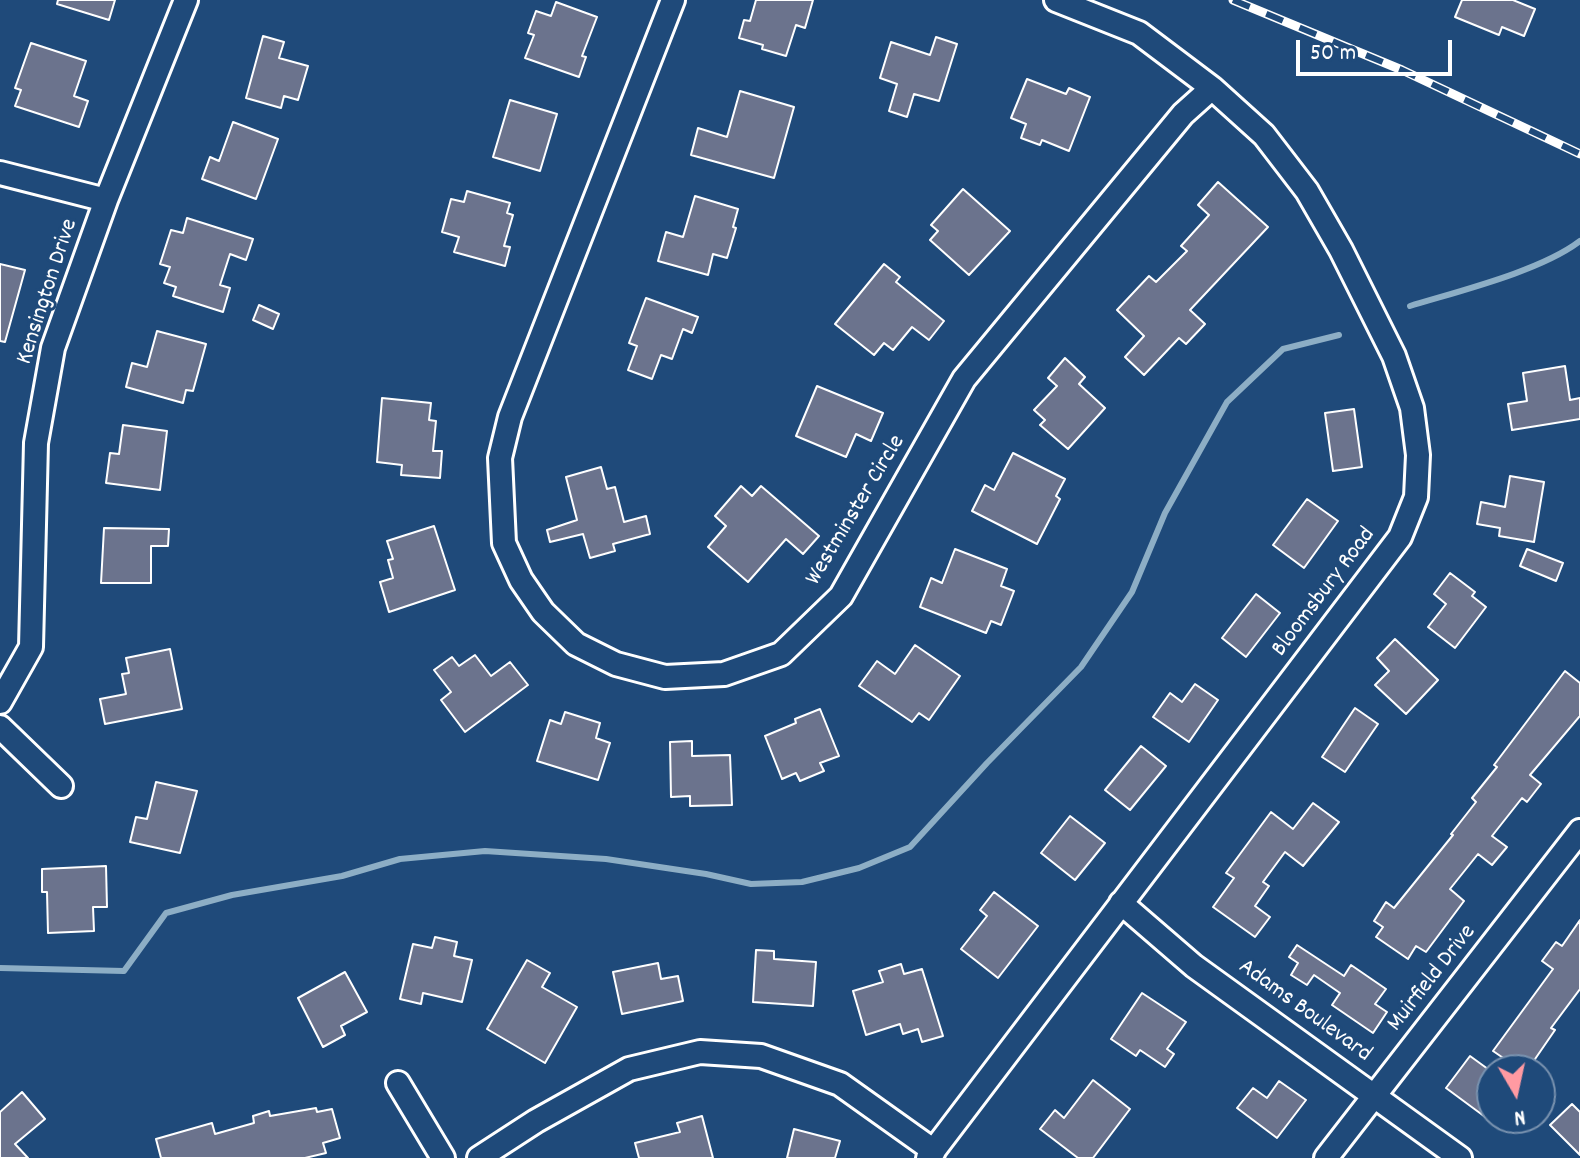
<!DOCTYPE html>
<html>
<head>
<meta charset="utf-8">
<style>
	body { margin:0 }
	#map { position:relative; width:1580px; height:1158px; overflow:hidden; background:#1f4a7a; font-family:Dekko,sans-serif }
	canvas { display:block }
	.north { position:absolute; left:1476px; top:1054px; width:80px; height:80px; box-sizing:border-box; background:#1f4a7a; border:2px solid #7992af; border-radius:50%; rotate:171deg; font-size:22px; font-weight:700; line-height:32px; text-align:center; color:#fff }
	.north::after { content:''; display:block; margin:auto; width:28px; height:36px; background:#ff9aa2; clip-path:polygon(50% 0,100% 100%,50% 72%,0 100%) }
	.scale { position:absolute; left:1296px; top:40px; width:156px; height:36px; box-sizing:border-box; border:4px solid #fff; border-top:0; padding-left:10px; font-size:24px; line-height:28px; white-space:nowrap; color:#fff; -webkit-text-stroke:6px #1f4a7a; paint-order:stroke }
</style>
</head>
<body>
<div id="map">
<canvas width="1580" height="1158"></canvas>
<div class="north">N</div>
<div class="scale">50 m</div>
</div>
<script>
const g = document.querySelector('canvas').getContext('2d');
g.lineJoin = 'round';
function trace(path, color, width, dash) { g.strokeStyle = color; g.lineWidth = width; g.lineCap = dash ? 'butt' : 'round'; g.setLineDash(dash || []); g.stroke(path); }
function paint(path, color) { g.fillStyle = color; g.fill(path, 'evenodd'); }
function drawText(font, color, halo, rows, align = 'center') {
  g.font = font + ' Dekko,sans-serif'; g.lineWidth = 6; g.setLineDash([]); g.textBaseline = 'middle'; g.strokeStyle = halo; g.fillStyle = color; for (const [text, x, y, turn = 0] of rows) {
    g.save(); g.translate(x, y); g.rotate((+turn || 0) * Math.PI / 180); g.textAlign = isNaN(turn) ? turn : align; if (halo) g.strokeText(text, 0, 0); g.fillText(text, 0, 0); g.restore();
  }
}
trace(new Path2D(`
	M1410 306C1459 291 1541 271 1580 241
	M0 968 124 971 166 913 232 895 342 876 400 859 485 851 606 859 706 874 751 884 802 882 859 868 910 847 987 763 1081 667 1132 592 1165 513 1227 402 1283 349 1339 335`), '#8daec5', 6);
const building = new Path2D(`
	M58 0H115L109 20 57 4Z
	M756 0H813L805 28 796 25 786 56 762 49 763 45 739 38 744 20 750 21Z
	M1462 0H1513L1535 9 1524 36 1502 27 1499 35 1455 17Z
	M556 2 597 17 582 56 586 57 579 77 525 58 534 35 528 33 536 11 551 16Z
	M263 36 284 42 279 58 308 66 298 100 284 96 281 108 246 98Z
	M936 37 957 44 939 101 914 94 907 117 889 111 897 84 880 78 891 42 930 55Z
	M31 43 86 61 74 96 88 101 79 127 15 106 21 90 15 88Z
	M1027 79 1066 94 1069 88 1090 97 1069 151 1042 140 1040 145 1021 138 1026 124 1011 118Z
	M740 91 794 107 774 178 691 155 698 128 727 137Z
	M510 100 557 114 540 171 493 157Z
	M233 122 278 139 256 199 202 179 210 157 219 161Z
	M1218 182 1268 227 1190 310 1205 324 1186 344 1179 338 1144 375 1125 357 1144 336 1117 310 1149 276 1156 282 1187 251 1181 246 1209 215 1198 205Z
	M963 189 1010 231 969 275 930 240 938 231 931 225Z
	M467 191 510 203 507 213 513 215 504 246 510 247 505 266 454 252 459 237 442 232 451 199 464 202Z
	M695 196 738 209 733 227 736 228 727 258 713 254 708 275 658 261 666 232 683 237Z
	M187 218 253 239 246 260 230 254 220 285 230 288 223 312 173 296 176 287 164 283 170 267 160 264 171 230 183 233Z
	M0 264 25 270 5 342 0 341Z
	M884 264 900 277 896 282 944 321 929 340 912 327 893 350 884 343 874 355 835 324Z
	M646 298 698 317 692 333 683 329 672 359 661 355 652 379 628 370 637 346 629 343Z
	M259 305 279 314 273 329 253 320Z
	M157 331 206 344 193 391 186 390 183 403 126 387 132 363 147 367Z
	M1065 358 1085 377 1079 384 1105 408 1068 449 1040 425 1045 420 1034 410 1057 386 1048 378Z
	M1565 366 1570 400 1580 398V419L1512 430 1508 404 1527 401 1523 373Z
	M817 386 883 413 871 441 856 434 846 457 796 436Z
	M382 398 431 403 429 420 436 421 433 451H442L440 478 401 475 402 465 377 462Z
	M1354 409 1362 467 1333 471 1325 413Z
	M123 425 167 431 160 490 106 483 110 453 119 454Z
	M1013 453 1065 479 1056 496 1060 499 1037 544 972 511 985 485 994 490Z
	M601 467 607 489 615 487 624 522 646 516 650 534 613 544 615 551 590 558 583 534 550 542 547 530 577 520 566 477Z
	M1510 476 1544 482 1534 542 1499 536 1500 528 1477 524 1481 502 1505 507Z
	M741 486 752 496 761 486 819 536 803 554 786 539 748 582 708 547 726 526 715 516Z
	M1307 499 1338 521 1304 568 1273 545Z
	M434 526 455 590 389 612 380 582 393 578 388 560 393 559 387 541Z
	M104 528 169 529 168 546H151V583H101Z
	M955 549 1007 569 1001 586 1014 591 1001 625 991 621 986 633 920 607 931 578 942 583Z
	M1527 549 1563 563 1556 581 1520 566Z
	M1450 573 1475 592 1472 596 1486 607 1455 648 1428 627 1446 604 1434 594Z
	M1256 594 1280 613 1246 657 1222 638Z
	M1395 639 1438 680 1406 714 1375 685 1389 671 1377 658Z
	M915 645 960 676 929 720 919 713 912 722 859 686 877 661 895 674Z
	M170 649 182 709 105 724 100 699 126 694 122 674 129 673 126 658Z
	M475 655 491 676 510 662 528 685 465 732 441 700 451 692 434 670 452 657 459 666Z
	M1565 671 1580 683V716L1530 775 1541 784 1527 802 1522 798 1492 836 1507 847 1492 865 1478 854 1450 889 1464 901 1426 952 1416 946 1408 959 1376 937 1383 927 1374 921 1386 902 1394 908 1453 835 1451 834 1476 802 1472 798 1497 767 1494 765Z
	M1195 684 1218 700 1189 742 1153 717 1170 693 1182 702Z
	M1355 708 1378 724 1345 772 1322 757Z
	M820 709 839 756 820 763 824 771 800 781 796 773 782 779 765 736 796 723 795 719Z
	M565 712 600 723 596 738 610 743 598 780 537 761 550 720 561 724Z
	M692 741V756L730 755 732 805 690 806V796L671 797 670 742Z
	M1141 746 1166 766 1130 810 1105 790Z
	M156 782 197 791 180 853 130 842 136 817 147 819Z
	M1313 803 1339 822 1303 866 1285 852 1263 882 1269 886 1255 906 1270 917 1255 937 1213 907 1234 878 1226 873 1271 812 1293 829Z
	M1070 816 1105 843 1075 880 1041 853Z
	M106 866 107 907H93L94 931 48 933 47 892H42V869Z
	M994 892 1038 926 998 978 961 949 987 916 980 910Z
	M1580 920V989L1551 1028 1555 1030 1533 1062 1526 1058 1518 1068 1493 1051 1553 969 1542 961 1556 942 1562 946Z
	M435 937 457 942 454 956 472 960 462 1002 423 993 421 1004 400 999 413 944 432 948Z
	M1297 945 1344 976 1351 965 1386 989 1375 1004 1387 1012 1373 1033 1332 1005 1340 993 1314 975 1307 985 1291 975 1298 963 1289 957Z
	M756 950 774 951V959L816 962 813 1006 753 1002Z
	M527 960 550 973 542 987 577 1007 545 1063 487 1029Z
	M658 963 661 979 678 976 683 1001 622 1014 613 972Z
	M901 964 904 974 922 969 943 1036 922 1042 918 1029 903 1034 900 1024 866 1035 853 991 883 982 879 971Z
	M345 972 367 1012 341 1026 345 1035 323 1047 298 998Z
	M1142 993 1186 1022 1167 1049 1174 1054 1165 1067 1140 1050 1136 1056 1111 1039Z
	M1470 1056 1492 1072V1122L1446 1088Z
	M1093 1080 1130 1109 1093 1158H1078L1040 1129 1055 1110 1064 1118Z
	M1279 1081 1306 1100 1277 1138 1237 1108 1253 1088 1267 1098Z
	M22 1092 45 1119 15 1144 28 1158H0V1112Z
	M1572 1104 1580 1112V1155L1550 1125Z
	M316 1108 317 1112 332 1109 340 1138 323 1143 326 1153 305 1158H161L156 1139 212 1123 215 1134 254 1123 253 1116 269 1111 270 1116Z
	M702 1116 713 1158H639L635 1143 680 1132 677 1123Z
	M794 1129 840 1141 835 1158H787Z`);
paint(building, '#6b738d');
trace(building, '#fff', 2);
const minor = new Path2D(`
	M673 0 510 417 500 458 504 543 521 580 543 612 576 644 616 664 665 677 724 674 781 654 841 596 964 379 1183 114 1212 88
	M0 173 106 200
	M0 702 31 647 36 443 53 348 106 200 186 0
	M0 727 61 786
	M1121 903 1194 966 1460 1158
	M398 1083 443 1158
	M479 1158 536 1121 629 1069 700 1052 761 1056 840 1084 934 1151
	M928 1158 1400 537 1416 497 1418 455 1412 408 1394 356 1341 250 1307 191 1264 135 1212 88 1139 33 1056 0
	M1326 1158 1580 831`);
trace(minor, '#fff', 28);
trace(minor, '#1f4a7a', 22);
const rail = new Path2D(`
	M1233 0 1402 70 1580 154`);
trace(rail, '#fff', 9);
trace(rail, '#1f4a7a', 6, [18]);
drawText('24px', '#fff', '#1f4a7a', [
	["Kensington Drive",49,292,-72],
	["Westminster Circle",857,511,-59],
	["Bloomsbury Road",1325,593,-53],
	["Muirfield Drive",1433,979,-52],
	["Adams Boulevard",1304,1012,36]
]);
</script>
</body>
</html>
